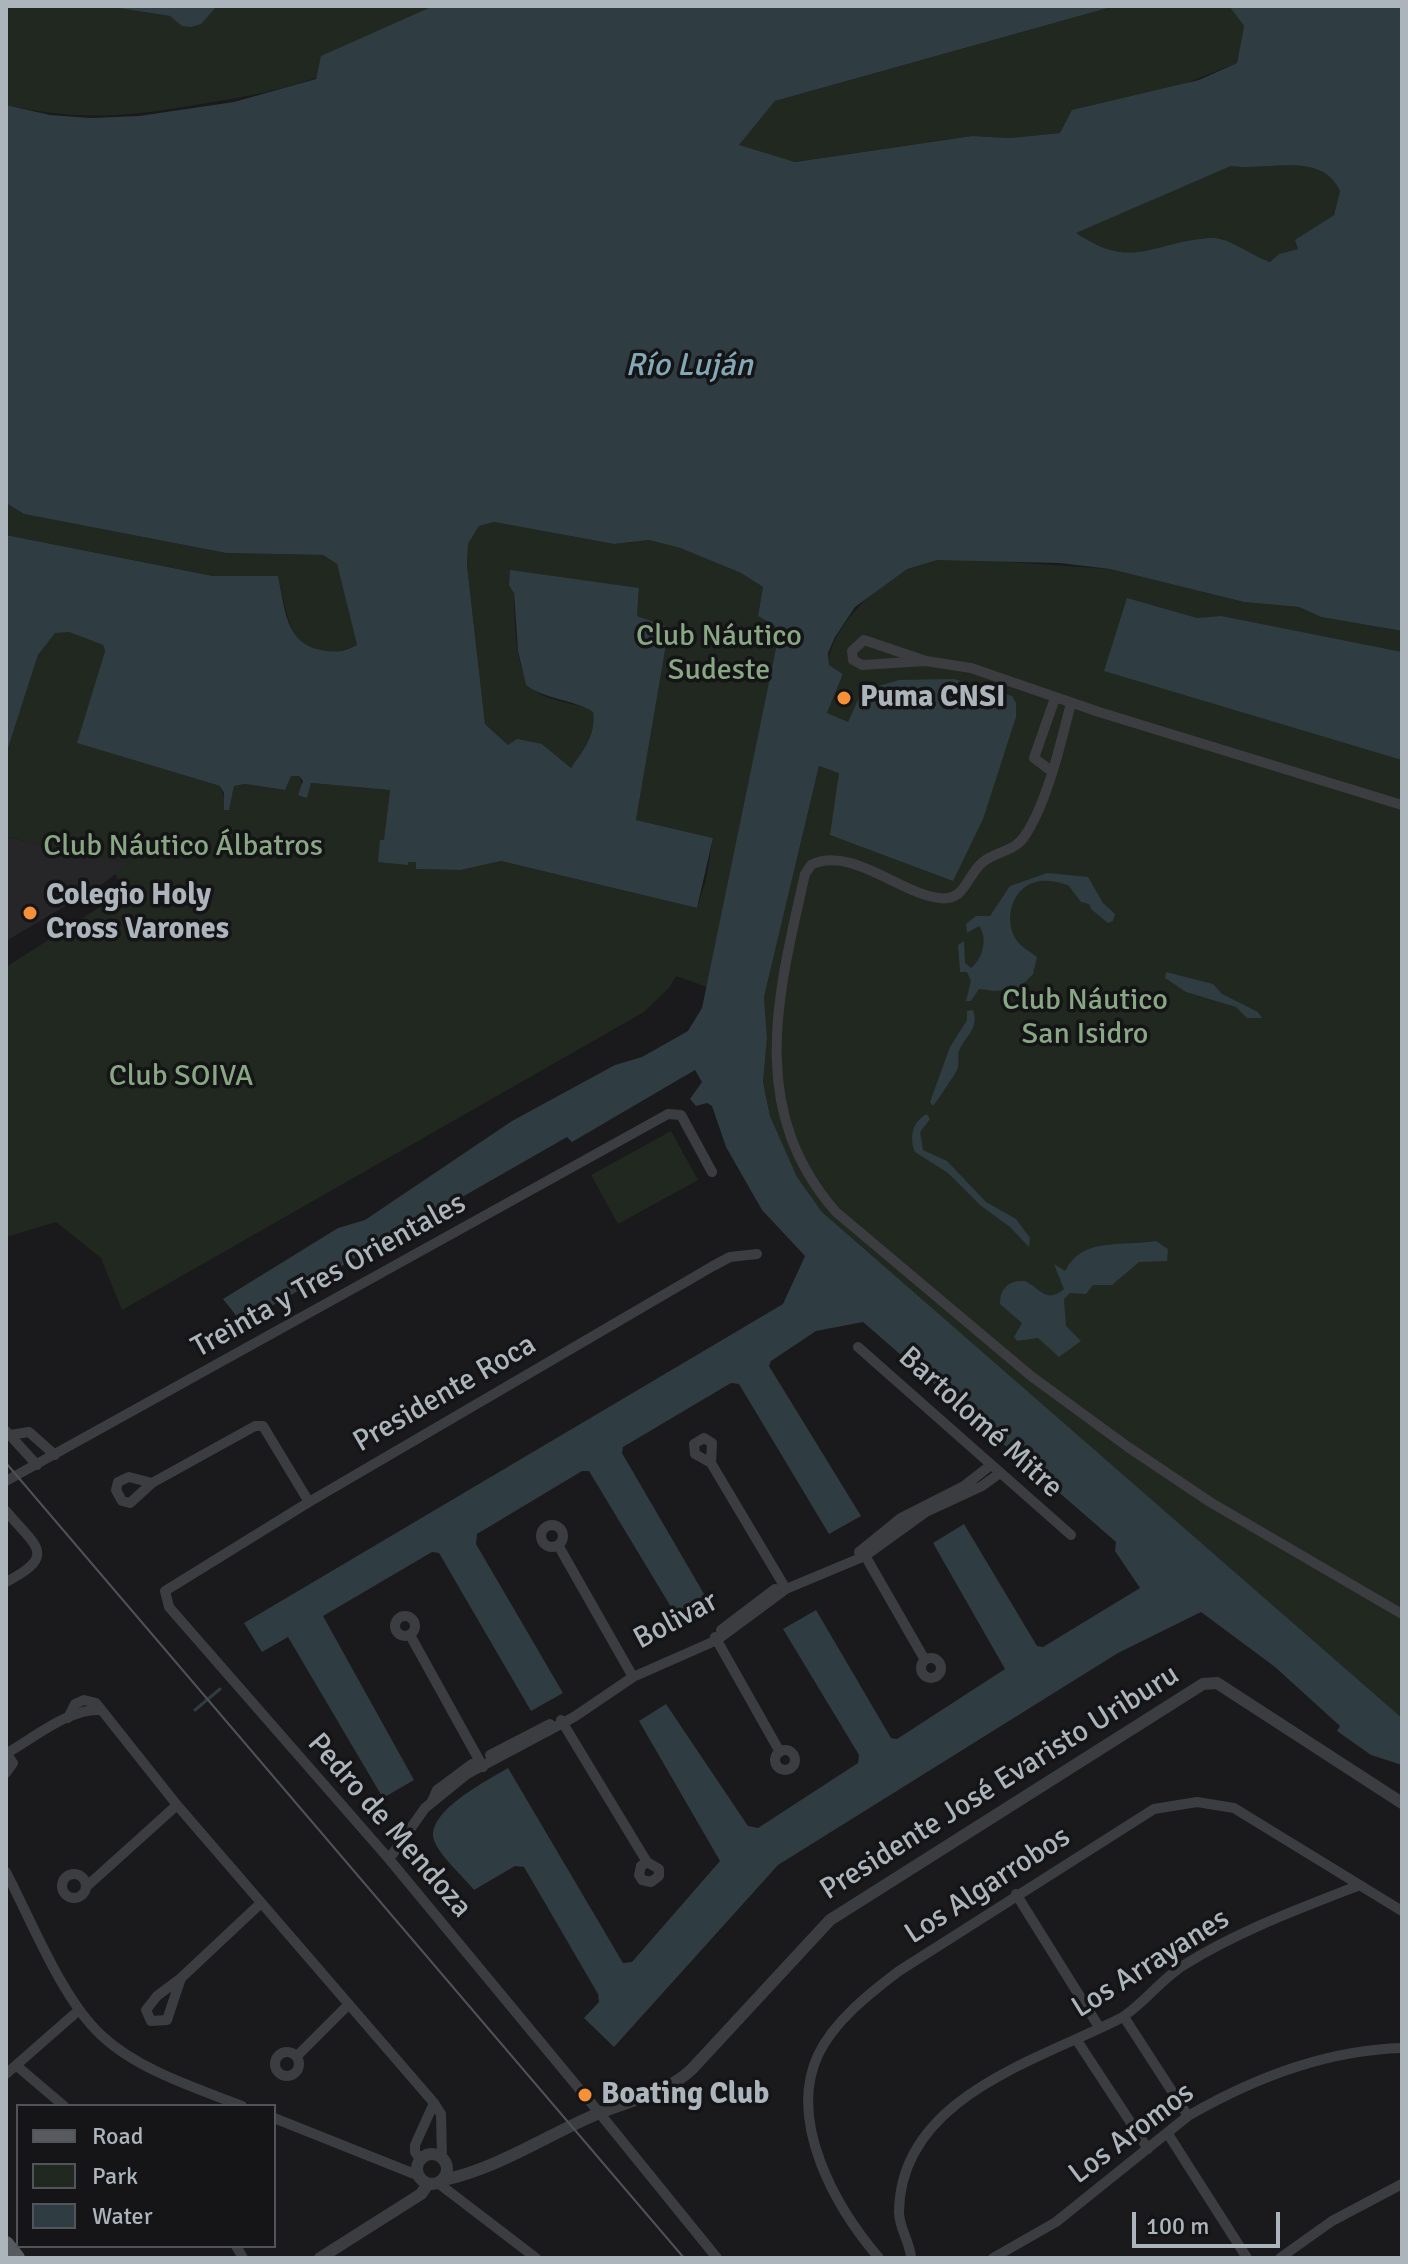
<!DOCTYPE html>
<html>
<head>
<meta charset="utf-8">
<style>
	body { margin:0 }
	#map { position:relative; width:1408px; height:2264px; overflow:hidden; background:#1a1a1c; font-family:Signika,sans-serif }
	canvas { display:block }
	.frame { position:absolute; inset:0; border:8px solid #acb4bc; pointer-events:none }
	.legend { position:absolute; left:16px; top:2104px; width:260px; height:144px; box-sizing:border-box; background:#151517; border:2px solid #515559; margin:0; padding:10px 14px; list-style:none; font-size:24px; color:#acb4bc }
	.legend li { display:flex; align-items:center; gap:16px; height:40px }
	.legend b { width:40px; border:2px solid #515559 }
	.scale { position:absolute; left:1132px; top:2212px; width:148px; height:36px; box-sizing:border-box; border:4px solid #acb4bc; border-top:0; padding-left:10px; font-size:24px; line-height:28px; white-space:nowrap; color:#acb4bc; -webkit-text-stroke:6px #151517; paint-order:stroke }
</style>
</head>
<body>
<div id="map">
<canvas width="1408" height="2264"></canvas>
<div class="frame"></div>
<ul class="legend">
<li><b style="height:10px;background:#575b60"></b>Road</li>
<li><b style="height:22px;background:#20281f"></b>Park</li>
<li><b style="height:22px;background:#2f3c41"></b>Water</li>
</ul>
<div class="scale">100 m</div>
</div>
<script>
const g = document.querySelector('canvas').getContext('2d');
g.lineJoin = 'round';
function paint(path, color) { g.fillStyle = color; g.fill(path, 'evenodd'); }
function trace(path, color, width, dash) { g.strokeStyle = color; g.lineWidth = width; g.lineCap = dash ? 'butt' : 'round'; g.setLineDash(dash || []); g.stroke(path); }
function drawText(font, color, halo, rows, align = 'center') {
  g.font = font + ' Signika,sans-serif'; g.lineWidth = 7; g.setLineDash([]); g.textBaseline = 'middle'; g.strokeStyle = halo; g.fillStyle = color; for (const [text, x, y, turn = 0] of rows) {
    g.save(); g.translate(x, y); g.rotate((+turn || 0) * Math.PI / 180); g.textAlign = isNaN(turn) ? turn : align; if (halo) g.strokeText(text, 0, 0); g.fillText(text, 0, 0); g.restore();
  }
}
paint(new Path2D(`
	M6 837 130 863 101 885 6 941Z`), '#262629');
paint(new Path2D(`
	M6 6H105L170 16 217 6H433L322 56 316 78C270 94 225 100 177 108 114 118 69 119 6 105Z
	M1115 6H1229L1244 26 1237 63 1060 133 1010 138 971 136 794 162 738 146 775 101Z
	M1231 166C1266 172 1321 150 1340 191L1334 215 1296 240 1298 249 1279 254 1270 262C1263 260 1253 258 1246 254 1233 245 1225 236 1207 238 1147 244 1137 272 1075 233Z
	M6 503 24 514 226 553 323 555 337 564 357 645C293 673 289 623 278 576H213L6 535Z
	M494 522 614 544 649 540 680 548 741 573 763 587 758 616 775 626 777 643 707 987 676 976 670 987 644 1012 122 1310 101 1258 56 1222 6 1237V967L114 898H129L115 874 129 863 6 837V753L38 655 55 632H69L103 645 105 651 78 743 220 786 229 809 234 786 245 784 284 790 291 776H299L307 797 311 783 390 790 384 841 380 840 408 862H416V869L461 870 501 861 697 908 706 880 713 838 636 820 669 627 637 616 639 589 514 593C514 615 515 676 534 690 550 703 576 701 593 712 596 735 584 749 571 768L542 744 508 745 485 724 467 565 468 544 479 526Z
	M967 559 1110 569 1244 602 1299 607 1321 617 1402 631V1718L822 1212 797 1177 770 1116 763 1082 767 1038 764 997 819 766 827 713 843 674 829 665C826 629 891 569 924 561 937 558 954 559 967 559Z
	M671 1131 698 1180 618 1224 591 1175Z`), '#20281f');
paint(new Path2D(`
	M105 6H217L201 24 191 27 182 26 170 16Z
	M433 6H1115L775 101 739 145 795 162 972 136 1010 138 1060 133 1072 110 1199 80 1237 63 1244 26 1229 6H1402V631L1321 617 1299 607 1244 602 1110 569 1059 563 937 560 907 569 855 607 835 637 828 653 829 665 843 674 827 713 848 722 862 691 899 680 954 679 1012 696 1016 703V717L983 819 953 881 830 835 839 773 819 766 764 997 767 1038 763 1082 770 1116 797 1177 822 1212 1402 1718V1765L1371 1755 1337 1731 1340 1726 1275 1667 1201 1612 1118 1653 778 1865 614 2047 584 2018 599 2002 598 1994 524 1867 515 1866 474 1890C463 1876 440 1857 434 1840 425 1812 488 1780 508 1768L623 1963 632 1962 720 1861 639 1721 666 1704 748 1826 758 1828 858 1763 859 1755 783 1629 816 1610 891 1738 897 1739 1005 1669 933 1543 964 1524 1037 1646 1043 1647 1140 1588 1115 1551 1116 1542 863 1322 816 1331 771 1361 769 1366 861 1516 829 1534 739 1384 731 1383 623 1447 622 1453 711 1606 680 1622 589 1471H582L477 1534 476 1544 563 1693 531 1711 439 1553 432 1552 323 1616 414 1780 383 1798 288 1637 262 1652 244 1623 783 1304 805 1256 762 1210 726 1147 712 1106 707 1103 696 1106 690 1099 702 1082 695 1070 572 1142 567 1137 242 1323 223 1299 338 1228 365 1220 512 1121 615 1065 642 1057 688 1031 702 1008 777 643 775 626 758 616 763 587 741 573 680 548 649 540 614 544 494 522 479 526 468 544 467 565 485 724 508 745 517 739 542 744 571 768C584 749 596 735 593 712 573 699 546 700 526 685L518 651 514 593 509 585 510 570 639 588 637 616 669 627 636 820 713 838 697 908 501 861 461 870 416 869V862H408V865L378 862 380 840H384L390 790 311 783 307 798 298 795 303 781 299 776H291L285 790 245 784 234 786 229 810H224V793L220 786 77 743 105 651 103 645 69 632 55 633 38 655 6 754V535L213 576H278C285 607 285 644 321 650 336 653 343 652 357 645L337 564 323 555 226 553 24 514 6 503V105L50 115 91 118 139 116 234 102 316 79 321 56ZM1231 166C1266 172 1321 150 1340 191L1334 215 1295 240 1298 249 1279 254 1270 262C1248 255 1229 236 1208 238 1150 243 1133 271 1076 233Z
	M1127 598 1197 618 1221 616 1402 652V760L1104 671Z
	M1047 873 1088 877 1103 903 1115 914 1113 921 1108 923 1091 909 1089 904 1081 902 1068 885C1058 882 1046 879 1036 882 1011 888 1003 921 1017 941 1022 948 1030 951 1037 957L1033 974 1018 989 994 991 979 989 971 1001H966L971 981 967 972H960L958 945 964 941 965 963 971 968C983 959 988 938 979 926L967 933 966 924 976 916H990L1010 886Z
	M1166 972 1213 984 1222 994 1258 1012 1262 1018H1247L1236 1007 1186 992 1165 978Z
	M973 1010C980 1028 965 1036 959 1051 957 1057 960 1064 957 1070 954 1076 935 1104 933 1106L930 1102 950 1047 967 1020V1011Z
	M927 1114 930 1119 920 1132 923 1150 947 1161 986 1202 1016 1219 1030 1238 1029 1247 1010 1227 980 1205 948 1173 915 1152C909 1137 912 1122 927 1114Z
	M1156 1241 1168 1249 1167 1261 1139 1262 1112 1285H1093L1086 1294 1070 1293 1064 1299 1066 1326 1081 1341 1059 1357 1038 1338 1017 1341 1014 1337 1022 1323 1000 1304C1000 1288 1009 1280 1025 1281 1041 1289 1046 1304 1064 1289L1054 1264 1065 1271C1083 1236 1121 1247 1156 1241Z`), '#2f3c41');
trace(new Path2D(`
	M195 1710 220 1689`), '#2f3c41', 3);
trace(new Path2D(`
	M864 640 926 661 862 665 853 660 852 651Z
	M926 661 971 668 1099 712 1402 805
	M1071 703C1061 742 1047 804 1024 837 1015 851 995 852 983 862 966 875 966 902 939 898 901 894 850 845 811 865L805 874C778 994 746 1109 836 1212L1031 1376 1128 1447 1210 1502 1402 1614
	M1050 770 1034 758 1055 698
	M858 1347 1071 1535
	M6 1431 37 1465
	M10 1435 29 1432 55 1455
	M711 1463 712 1443 704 1438 694 1444 695 1454 711 1463 786 1589
	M129 1477 152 1483 130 1503 122 1501 116 1490 118 1482Z
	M6 1481 668 1114 681 1115 712 1172
	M152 1483 255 1426H263L309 1502
	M6 1511C36 1547 58 1555 6 1582
	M541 1536a11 11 0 1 1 22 0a11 11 0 1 1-22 0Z
	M558 1545 633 1677
	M859 1552 901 1518 964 1486 991 1465
	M863 1552 925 1660
	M395 1626a10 10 0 1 1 20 0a10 10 0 1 1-20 0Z
	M721 1630 775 1589
	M410 1635 483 1767
	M715 1637 780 1752
	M921 1668a10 10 0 1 1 20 0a10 10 0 1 1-20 0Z
	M68 1718 75 1704 84 1700 96 1703 177 1805 434 2103 441 2114 442 2157
	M561 1720 647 1862 659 1869V1876L651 1882 642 1880 639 1875 641 1866 647 1862
	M775 1760a10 10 0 1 1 20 0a10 10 0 1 1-20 0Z
	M6 1753 13 1763 6 1773
	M7 1753C34 1738 69 1708 101 1710
	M490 1755 550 1724
	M432 1801 437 1790 472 1764
	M389 1859 425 1808 467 1774 574 1717 633 1677 717 1640 786 1589 865 1556 926 1512 982 1486 1000 1473
	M6 1872C31 1920 62 1999 101 2035 138 2070 196 2088 242 2106
	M62 1886a12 12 0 1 1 24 0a12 12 0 1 1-24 0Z
	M86 1887 177 1805
	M1016 1894 1099 2027
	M181 1978 167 2020 151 2021 146 2010 157 1996 181 1978 261 1903
	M1124 2017 1188 2116
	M1076 2039 1148 2149
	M275 2064a12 12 0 1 1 24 0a12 12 0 1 1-24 0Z
	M297 2056 348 2005
	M17 2066 64 2106
	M6 2074 79 2010
	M581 2091 389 1859 169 1607 165 1591 309 1502 713 1266 730 1257 757 1254
	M588 2099 717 2258
	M274 2118 417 2175
	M1168 2134 1247 2258
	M420 2159 415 2152V2145L434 2103
	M438 2183 536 2258
	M236 2246 243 2258
	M879 2258C836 2208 787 2122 818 2055 834 2021 870 1993 899 1971L1154 1809 1197 1802 1234 1808 1402 1911
	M911 2258C910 2241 899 2229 899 2212 900 2097 1039 2060 1119 2019 1139 2009 1161 1979 1184 1965 1238 1931 1301 1908 1360 1885
	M993 2258 1056 2222 1188 2116C1252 2079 1327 2050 1402 2048
	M1280 2258 1332 2221 1402 2184`), '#3b3d41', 10);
trace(new Path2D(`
	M417 2169a15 15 0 1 1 30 0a15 15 0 1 1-30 0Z
	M443 2180C497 2169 547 2135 597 2114 630 2100 666 2094 692 2069L830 1920 1203 1684 1217 1683 1402 1803
	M320 2258 421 2194 428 2184`), '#3b3d41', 12);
trace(new Path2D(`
	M6 2244 17 2258`), '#575b60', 16);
trace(new Path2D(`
	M6 1463 684 2258`), '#4e5156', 2);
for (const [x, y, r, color] of [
	[844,698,8,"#f69138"],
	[30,913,8,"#f69138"],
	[585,2095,8,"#f69138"]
]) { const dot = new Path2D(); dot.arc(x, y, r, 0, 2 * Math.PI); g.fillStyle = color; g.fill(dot); trace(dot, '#151517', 3); }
drawText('30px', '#88a783', '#151517', [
	["Club Náutico",719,637],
	["Sudeste",719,671],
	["Club Náutico Álbatros",183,847],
	["Club Náutico",1085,1001],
	["San Isidro",1085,1035],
	["Club SOIVA",181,1077]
]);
drawText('bold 30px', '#acb4bc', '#151517', [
	["Puma CNSI",860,698],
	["Colegio Holy",46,896],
	["Cross Varones",46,930],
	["Boating Club",601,2095]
], 'left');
drawText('30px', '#acb4bc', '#151517', [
	["Treinta y Tres Orientales",329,1276,-29],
	["Presidente Roca",445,1394,-30],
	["Bartolomé Mitre",980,1423,42],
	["Bolivar",676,1621,-28],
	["Presidente José Evaristo Uriburu",1000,1783,-32],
	["Pedro de Mendoza",389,1826,49],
	["Los Algarrobos",988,1886,-33],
	["Los Arrayanes",1151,1964,-32],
	["Los Aromos",1132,2134,-37]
]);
drawText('italic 32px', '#83a9b7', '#151517', [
	["Río Luján",689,367]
]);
</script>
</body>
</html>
